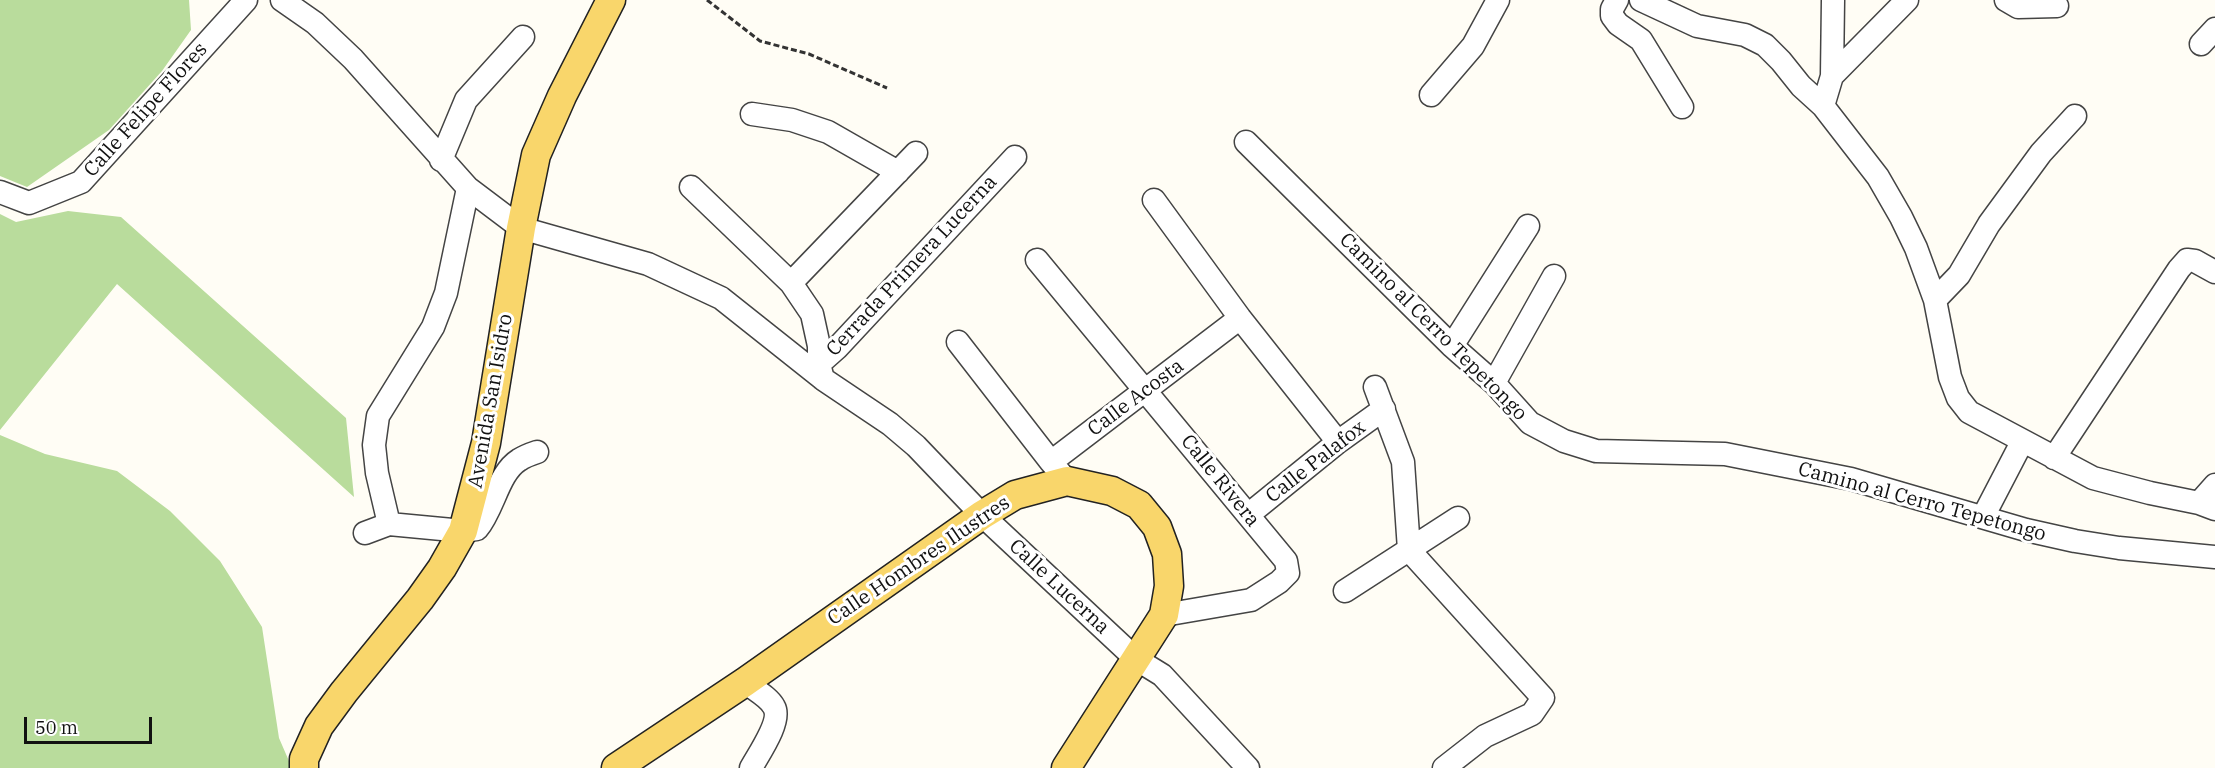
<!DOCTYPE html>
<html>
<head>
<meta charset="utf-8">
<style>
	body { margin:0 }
	#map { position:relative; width:2215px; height:768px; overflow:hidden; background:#fffdf5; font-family:"IBM Plex Serif",serif }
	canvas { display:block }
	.scale { position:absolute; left:24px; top:717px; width:128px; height:27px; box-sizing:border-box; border:3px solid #111; border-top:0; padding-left:8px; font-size:18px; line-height:21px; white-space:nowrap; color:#111; -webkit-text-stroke:4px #fff; paint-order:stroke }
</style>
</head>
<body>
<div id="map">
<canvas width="2215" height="768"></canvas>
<div class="scale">50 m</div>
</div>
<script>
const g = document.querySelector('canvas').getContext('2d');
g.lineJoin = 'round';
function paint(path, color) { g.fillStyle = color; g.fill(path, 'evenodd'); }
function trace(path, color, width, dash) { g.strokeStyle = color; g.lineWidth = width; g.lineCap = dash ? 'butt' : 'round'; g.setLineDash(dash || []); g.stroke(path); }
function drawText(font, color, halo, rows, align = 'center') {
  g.font = font + ' "IBM Plex Serif",serif'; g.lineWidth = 6; g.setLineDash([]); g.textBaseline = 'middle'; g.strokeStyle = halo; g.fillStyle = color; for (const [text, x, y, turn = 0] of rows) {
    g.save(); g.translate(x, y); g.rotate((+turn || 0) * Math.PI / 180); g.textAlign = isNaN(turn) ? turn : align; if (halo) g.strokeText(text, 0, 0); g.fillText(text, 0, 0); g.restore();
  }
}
paint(new Path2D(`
	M0 0H189L191 30 162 71 109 130 27 187 0 176Z
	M68 211 121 217 346 418 354 497 117 284 0 430V214L16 222Z
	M0 435 45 454 117 471 170 511 220 561 262 627 279 738 292 768H0Z`), '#b9dc9c');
const minor = new Path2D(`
	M282 0 315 23 353 59 468 188 521 228 648 264 721 298 823 379 890 424 916 446 982 515 1136 659 1162 675 1248 768
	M1617 0 1612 9V16L1618 24 1641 40 1682 107
	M1641 0 1697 26 1745 35 1765 45 1781 61 1801 86 1823 106 1878 177 1901 217 1916 248 1935 300 1950 377 1958 398 1969 412 2093 478 2150 493 2199 503 2215 509
	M2006 0 2018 7 2057 6
	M2201 44 2215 29
	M1832 76 1907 0
	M1431 95 1473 46 1498 0
	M1823 106 1832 76 1833 0
	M752 114 792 120 828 132 898 172
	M1246 142 1452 346 1494 383 1530 423 1564 441 1596 451 1725 454 1851 479 2026 530 2075 541 2119 548 2215 557
	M441 160 466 100 523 37
	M691 187 791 283 812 314 819 346V364
	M468 188 446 293 433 327 378 416 374 445 377 473 389 524 463 531 477 529C494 509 498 473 519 460 525 456 531 454 537 452
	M0 192 29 203 81 182 246 0
	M1154 200 1240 318 1338 442
	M1037 260 1286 561 1288 573 1279 582 1251 600 1164 615
	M791 283 916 153
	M1935 300 1959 275 1989 224 2041 153 2075 116
	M958 342 1051 462
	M1452 346 1528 226
	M823 379 819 364 837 348 1015 157
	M1494 383 1554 276
	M1375 387 1403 462 1409 550 1543 698 1532 714 1485 736 1444 768
	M2054 458 2179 269 2187 260 2195 261 2215 272
	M1067 481 1051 462 1240 318
	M2199 503 2215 485
	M1248 515 1338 442 1384 409
	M1983 517 2022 442
	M365 533 389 524
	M1345 591 1458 518
	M745 682C753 689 769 697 774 707 782 721 758 755 751 768`);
const major = new Path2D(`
	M304 768V759L319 726 344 692 420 599 442 568 463 531 486 443 521 228 536 155 562 96 611 0
	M616 768 745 682 982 515 1015 495 1067 481 1112 491 1139 505 1157 527 1167 554 1169 586 1164 615 1066 768`);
trace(minor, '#444', 25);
trace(major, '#222', 31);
trace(new Path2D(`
	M707 0 760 41 809 54 887 88`), '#333', 3, [6, 3]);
trace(minor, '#fff', 22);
trace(major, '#f9d66b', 28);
drawText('20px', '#111', '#fff', [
	["Calle Felipe Flores",146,110,-48],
	["Cerrada Primera Lucerna",912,266,-47],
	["Camino al Cerro Tepetongo",1433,327,45],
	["Calle Acosta",1136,398,-37],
	["Avenida San Isidro",491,401,-80],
	["Calle Palafox",1316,462,-38],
	["Calle Rivera",1220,481,51],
	["Camino al Cerro Tepetongo",1922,502,15],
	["Calle Hombres Ilustres",919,561,-34],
	["Calle Lucerna",1059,587,43]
]);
</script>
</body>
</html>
